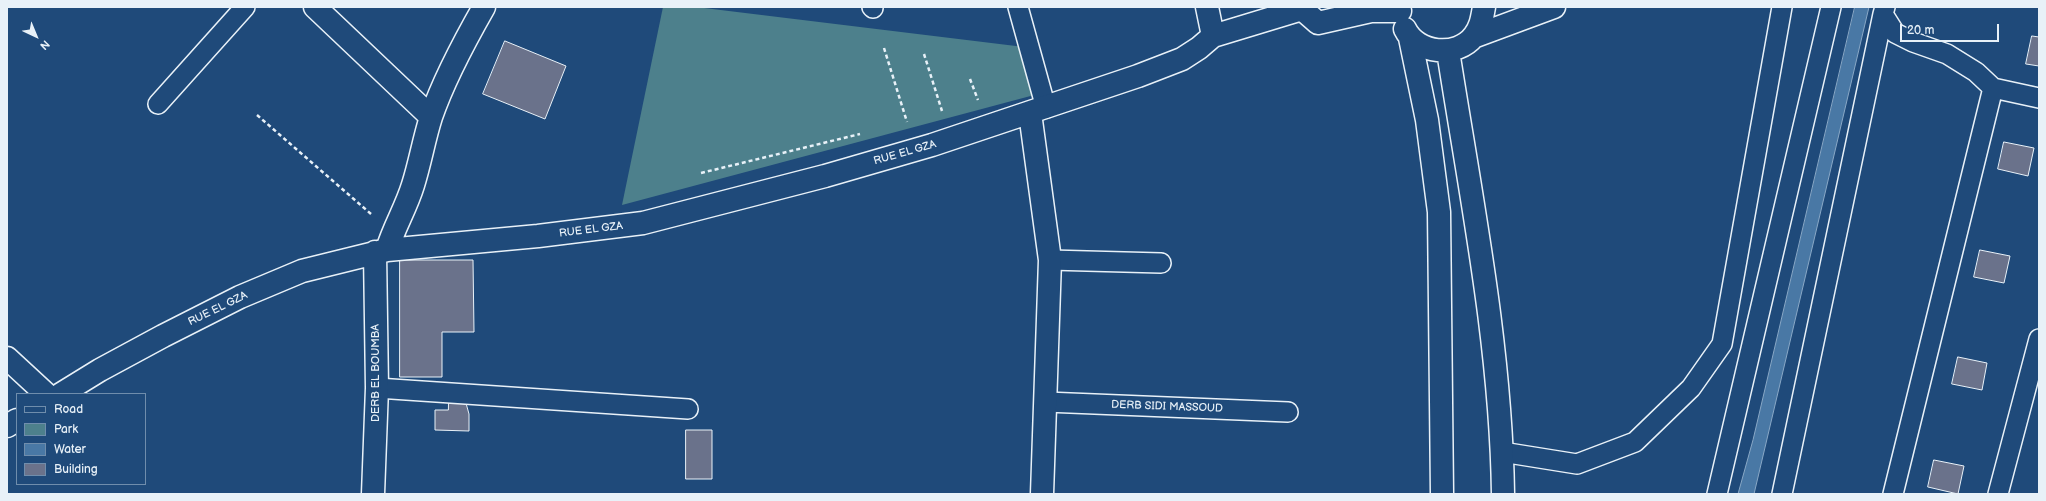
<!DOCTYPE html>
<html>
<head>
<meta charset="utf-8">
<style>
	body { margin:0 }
	#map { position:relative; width:2046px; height:501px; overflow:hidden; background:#1f4a7a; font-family:"Balsamiq Sans",sans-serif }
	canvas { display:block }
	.frame { position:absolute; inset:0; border:8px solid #e8f1f8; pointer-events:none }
	.legend { position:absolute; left:16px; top:393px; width:130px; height:92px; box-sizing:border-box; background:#1f4a7a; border:1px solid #6f8dac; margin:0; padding:5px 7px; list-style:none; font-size:12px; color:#e8f1f8 }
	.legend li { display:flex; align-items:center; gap:8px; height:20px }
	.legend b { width:20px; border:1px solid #6f8dac }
	.north { position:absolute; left:16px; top:16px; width:40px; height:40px; -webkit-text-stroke:3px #1f4a7a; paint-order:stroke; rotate:136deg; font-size:11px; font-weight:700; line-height:16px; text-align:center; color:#e8f1f8 }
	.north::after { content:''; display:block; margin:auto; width:14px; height:18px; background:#e8f1f8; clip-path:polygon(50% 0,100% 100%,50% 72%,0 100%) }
	.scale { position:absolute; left:1900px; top:24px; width:99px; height:18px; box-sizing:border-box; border:2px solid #e8f1f8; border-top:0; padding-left:5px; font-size:12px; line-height:14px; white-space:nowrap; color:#e8f1f8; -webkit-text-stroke:3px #1f4a7a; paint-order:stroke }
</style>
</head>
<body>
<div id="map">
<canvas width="2046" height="501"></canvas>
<div class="frame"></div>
<ul class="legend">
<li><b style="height:5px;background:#1f4a7a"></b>Road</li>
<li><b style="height:11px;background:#4d808c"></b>Park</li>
<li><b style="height:11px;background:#4978a5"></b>Water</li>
<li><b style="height:11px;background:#6a728b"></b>Building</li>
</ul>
<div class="north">N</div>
<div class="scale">20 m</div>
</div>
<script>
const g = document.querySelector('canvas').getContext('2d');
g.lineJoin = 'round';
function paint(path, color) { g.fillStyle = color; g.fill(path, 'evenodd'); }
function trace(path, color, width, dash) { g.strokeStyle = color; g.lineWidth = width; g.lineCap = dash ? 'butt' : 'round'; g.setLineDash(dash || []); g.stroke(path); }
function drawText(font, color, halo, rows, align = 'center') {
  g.font = font + ' "Balsamiq Sans",sans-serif'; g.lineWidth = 3.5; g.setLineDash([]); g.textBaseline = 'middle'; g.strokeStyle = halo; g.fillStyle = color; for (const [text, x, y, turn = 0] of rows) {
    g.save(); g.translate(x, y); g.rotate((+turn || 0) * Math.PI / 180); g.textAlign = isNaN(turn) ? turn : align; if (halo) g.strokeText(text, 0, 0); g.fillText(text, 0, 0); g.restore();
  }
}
paint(new Path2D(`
	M663 7H696L1024 47 1038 94 622 205Z`), '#4d808c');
const water = new Path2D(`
	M1855 7H1869L1754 494H1738L1753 440Z`);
paint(water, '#4978a5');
trace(water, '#89a8c6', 1);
const building = new Path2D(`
	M2032 36 2039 37V66L2026 64Z
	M505 41 566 66 545 119 483 94Z
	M2004 142 2034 148 2028 176 1998 169Z
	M1980 250 2010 256 2004 283 1974 277Z
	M400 260H473L474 332H442V377H400Z
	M1958 357 1987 363 1982 390 1952 384Z
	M449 396H464L469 414V431L435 430V410H448Z
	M686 430H712V479H686Z
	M1934 460 1964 466 1958 494 1928 487Z`);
paint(building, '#6a728b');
trace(building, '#e8f1f8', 1);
const service = new Path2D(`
	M872 7 873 8
	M1018 7 1046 108
	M1885 7 1883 14 1895 33 1913 42 1947 54 1976 72 1993 88 1893 494
	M1993 88 2039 98
	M158 104 245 7
	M1050 260 1161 263
	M377 388 688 409
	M1046 402 1288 412
	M1502 452 1577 464 1635 442 1691 388 1722 344 1782 7
	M1717 494 1831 7
	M1782 494 1883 14
	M1998 494 2039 339`);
const minor = new Path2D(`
	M315 7 431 117
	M1207 7 1213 36
	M1405 29C1417 54 1457 58 1474 36 1481 27 1482 18 1484 7
	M1473 37 1554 7
	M1410 38 1427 120 1439 212 1442 494
	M1448 51C1471 198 1501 345 1503 494
	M1030 113 1050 260 1042 494
	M387 250C394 227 406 208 413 185 420 163 424 139 431 117 444 79 464 42 484 7
	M7 358 46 394
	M61 394 100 370 163 336 240 297 302 271 387 250 538 236 643 223 825 176 932 145 1138 76 1182 59 1199 48 1213 36 1302 9 1318 23 1371 11H1400
	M7 426 17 420
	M373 494 377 388 375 252`);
trace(service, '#e8f1f8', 22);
trace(minor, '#e8f1f8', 25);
trace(new Path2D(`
	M884 48 907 122
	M924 54 942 111
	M970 79 978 100
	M257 115 371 214
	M701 173 860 134`), '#e8f1f8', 2.5, [4, 3]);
trace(service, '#1f4a7a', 19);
trace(minor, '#1f4a7a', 22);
drawText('11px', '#e8f1f8', '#1f4a7a', [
	["RUE EL GZA",905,153,-16],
	["RUE EL GZA",591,230,-7],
	["RUE EL GZA",218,309,-26],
	["DERB EL BOUMBA",376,373,-90],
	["DERB SIDI MASSOUD",1167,407,2]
]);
</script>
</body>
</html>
